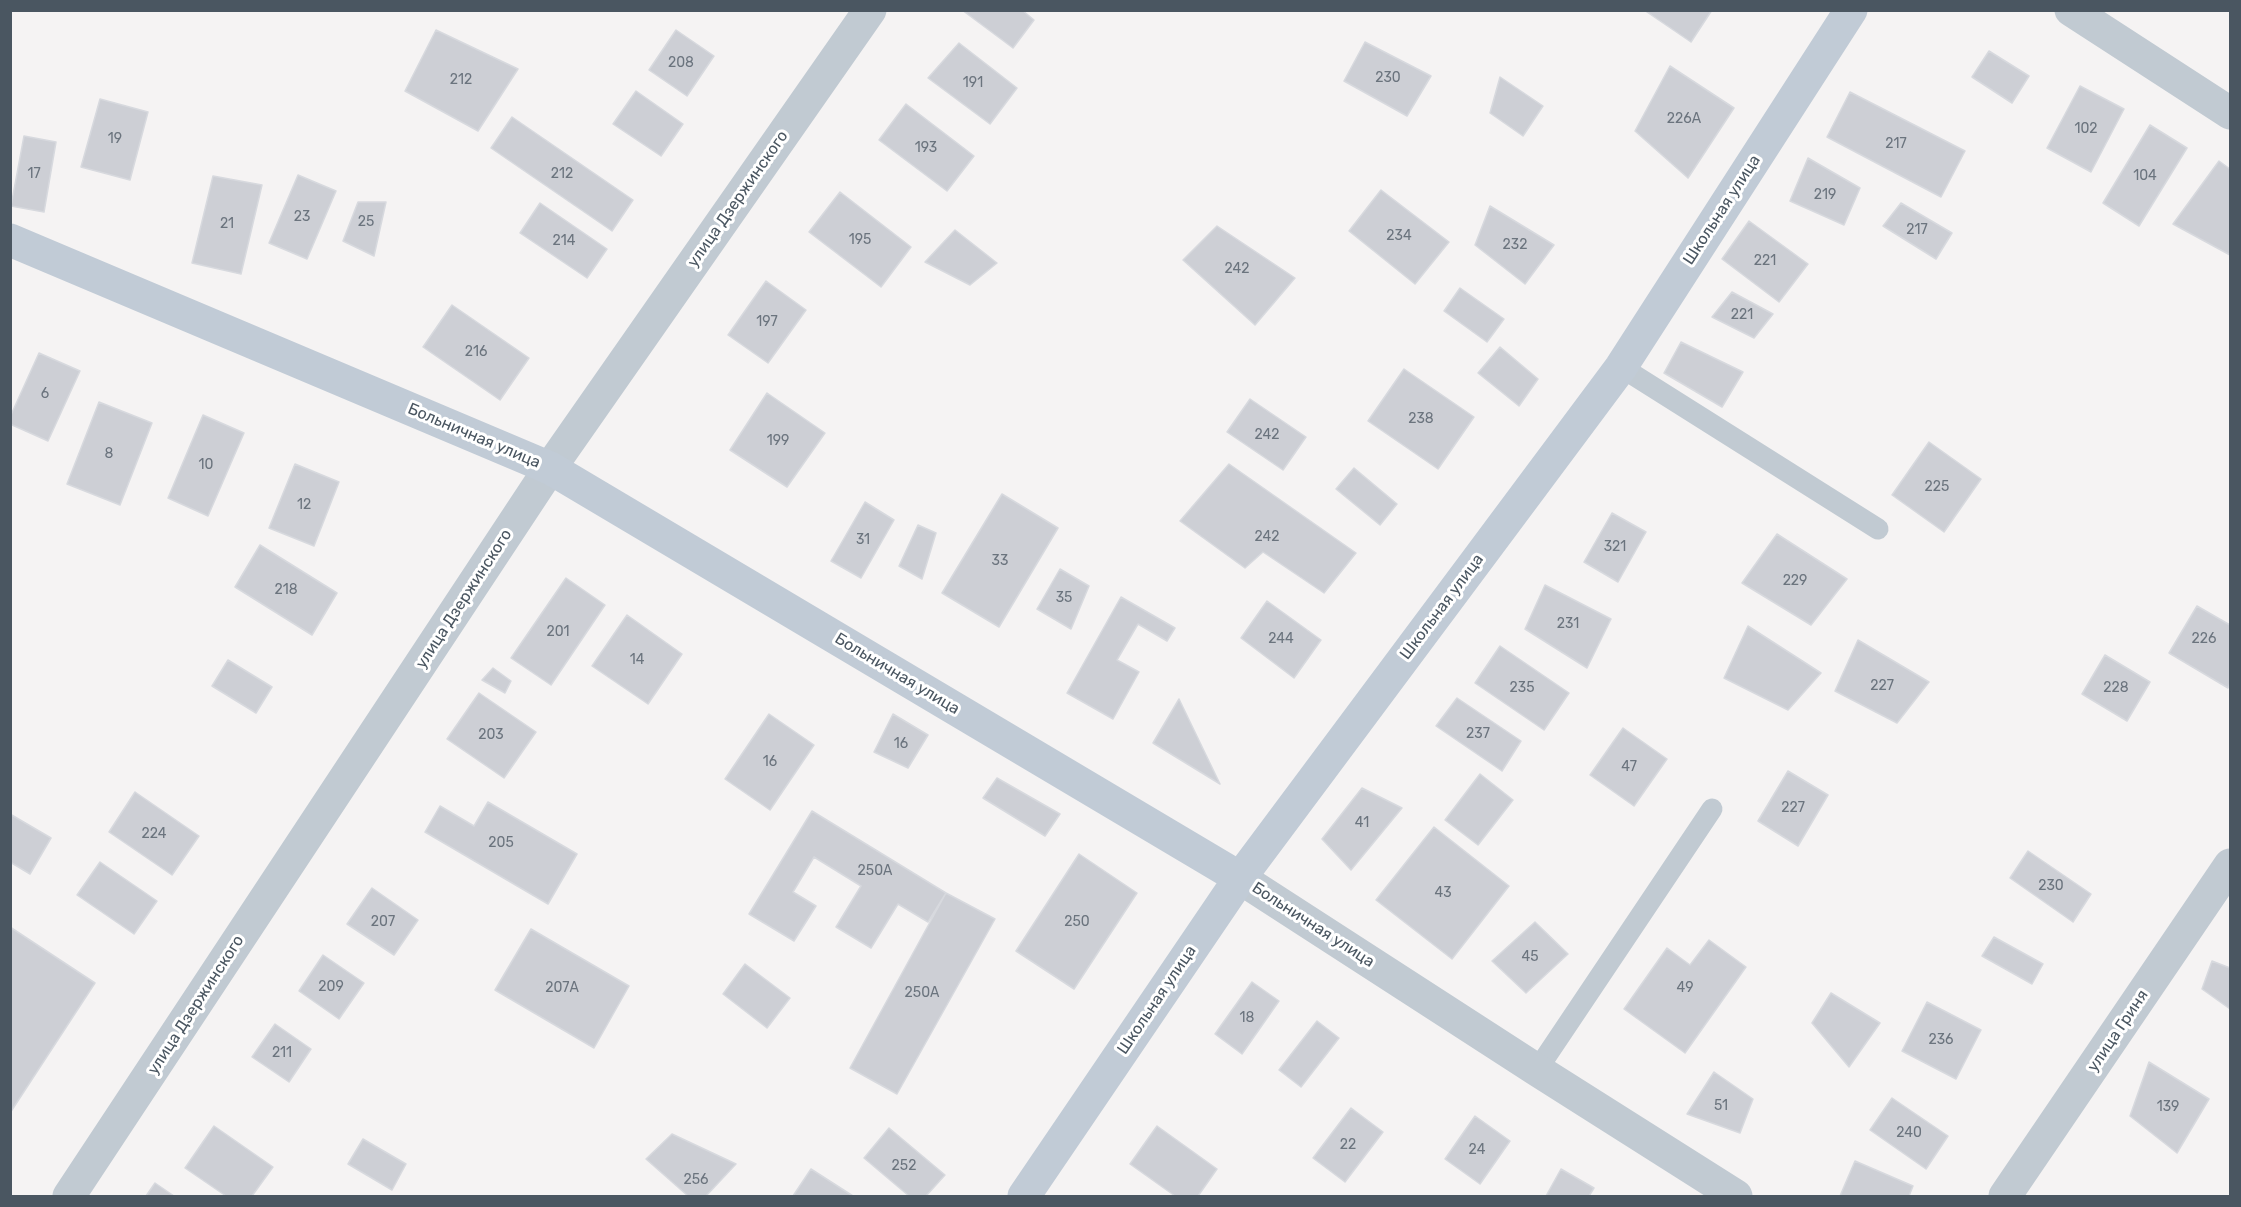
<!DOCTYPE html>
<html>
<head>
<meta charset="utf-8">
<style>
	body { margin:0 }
	#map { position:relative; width:2241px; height:1207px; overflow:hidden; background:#f5f3f3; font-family:Rubik,sans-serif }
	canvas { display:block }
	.frame { position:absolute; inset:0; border:12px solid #4a5661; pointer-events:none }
</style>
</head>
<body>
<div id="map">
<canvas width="2241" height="1207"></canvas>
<div class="frame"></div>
</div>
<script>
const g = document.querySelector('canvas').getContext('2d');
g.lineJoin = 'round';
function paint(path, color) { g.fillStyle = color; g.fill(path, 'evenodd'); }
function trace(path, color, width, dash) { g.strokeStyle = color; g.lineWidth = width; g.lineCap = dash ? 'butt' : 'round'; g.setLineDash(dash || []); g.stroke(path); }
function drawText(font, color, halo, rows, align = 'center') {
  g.font = font + ' Rubik,sans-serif'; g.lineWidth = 6; g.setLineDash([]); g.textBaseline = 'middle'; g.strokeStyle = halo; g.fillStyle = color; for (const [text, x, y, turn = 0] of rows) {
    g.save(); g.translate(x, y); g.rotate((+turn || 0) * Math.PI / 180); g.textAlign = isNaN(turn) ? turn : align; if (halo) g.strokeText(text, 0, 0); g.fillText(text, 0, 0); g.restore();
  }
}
const building = new Path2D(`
	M962 10H1022L1034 20 1013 48Z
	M1644 10H1712L1691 42Z
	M436 30 518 69 478 131 405 91Z
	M676 30 714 56 687 96 649 70Z
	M1365 42 1431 76 1407 116 1344 81Z
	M959 43 1017 88 990 124 928 78Z
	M1989 51 2029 76 2012 103 1972 77Z
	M1670 66 1734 108 1688 178 1635 131Z
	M1500 77 1543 106 1523 136 1490 113Z
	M2080 86 2124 109 2091 172 2047 148Z
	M636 91 683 124 661 156 613 124Z
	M1850 92 1965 151 1941 197 1827 137Z
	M100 99 148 112 130 180 81 167Z
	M906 104 974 156 947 191 879 140Z
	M512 117 633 200 612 231 491 148Z
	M2150 125 2187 148 2139 226 2103 203Z
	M24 136 56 142 44 212 11 206Z
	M1808 158 1860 188 1844 225 1790 201Z
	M2219 161 2230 169V255L2173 224Z
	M298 175 336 191 307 259 269 243Z
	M213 176 262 185 241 274 192 263Z
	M1381 190 1449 242 1415 284 1349 231Z
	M840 192 911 247 881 287 809 232Z
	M358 202H386L374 256 343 241Z
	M540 203 607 249 587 278 520 233Z
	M1901 203 1952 233 1936 259 1883 226Z
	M1490 206 1554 245 1525 284 1475 245Z
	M1749 221 1808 264 1779 302 1722 259Z
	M1217 226 1295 278 1255 325 1183 260Z
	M955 230 997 263 970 285 925 262Z
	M766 281 806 310 768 363 728 335Z
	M1460 288 1504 319 1487 342 1444 311Z
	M1732 292 1773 314 1754 338 1712 317Z
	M452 305 529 358 500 400 423 347Z
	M1681 342 1743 372 1722 407 1664 373Z
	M1500 347 1538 379 1519 406 1478 373Z
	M39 353 80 371 48 441 10 424V417Z
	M1404 369 1474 417 1438 469 1368 421Z
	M767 393 825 433 787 487 730 450Z
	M1250 399 1306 437 1283 470 1227 432Z
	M99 402 152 423 120 505 67 484Z
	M203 415 244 433 208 516 168 498Z
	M1929 442 1981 479 1944 532 1892 495Z
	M295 464 339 482 314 546 269 528Z
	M1229 464 1356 553 1324 593 1263 552 1245 568 1180 521Z
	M1354 468 1397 504 1380 525 1336 489Z
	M1002 494 1058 528 999 627 942 593Z
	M865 502 894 520 861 578 831 561Z
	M1612 513 1646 532 1618 582 1584 562Z
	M918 525 936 533 922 579 899 566Z
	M1777 534 1847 579 1811 625 1742 583Z
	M260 545 337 593 312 635 235 587Z
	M1060 569 1089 586 1071 629 1037 609Z
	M566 578 605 605 551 685 511 658Z
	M1545 585 1611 619 1587 668 1525 629Z
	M1121 597 1175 628 1167 641 1138 624 1117 660 1139 672 1113 719 1067 693Z
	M1267 601 1321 640 1294 678 1241 638Z
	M2197 606 2230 625V683L2228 688 2169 653Z
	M627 615 682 654 648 704 592 666Z
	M1748 626 1821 673 1788 710 1724 678Z
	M1858 640 1929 682 1897 723 1835 691Z
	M1500 646 1569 693 1544 730 1475 683Z
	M2105 655 2150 682 2127 721 2082 694Z
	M228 660 272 687 256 713 212 686Z
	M493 668 511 681 505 693 482 680Z
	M479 693 536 732 504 778 447 739Z
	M1457 698 1521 741 1502 771 1436 726Z
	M1179 699 1220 784 1153 743Z
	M769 714 814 745 770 810 725 779Z
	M893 714 928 735 908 768 874 752Z
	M1623 728 1667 759 1634 806 1590 775Z
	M1788 771 1828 795 1798 846 1758 821Z
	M1480 774 1513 800 1478 845 1445 820Z
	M997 778 1060 814 1045 836 983 798Z
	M1362 788 1402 808 1351 870 1322 839Z
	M135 792 199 836 172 875 109 832Z
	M488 802 577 854 548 904 425 832 440 806 474 826Z
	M812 811 946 893 928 922 898 904 871 948 836 927 861 886 814 857 793 892 816 906 794 941 749 914Z
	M10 814 51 838 30 874 10 862Z
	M1434 827 1509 886 1452 959 1376 900Z
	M2028 851 2091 894 2073 922 2010 878Z
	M1079 854 1137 893 1074 989 1016 951Z
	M100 862 157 901 134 934 77 895Z
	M372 888 418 920 394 955 347 924Z
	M946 893 995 919 897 1094 850 1068Z
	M1535 922 1568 954 1526 993 1492 961Z
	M10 927 95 983 10 1113Z
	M531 929 629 986 594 1048 495 990Z
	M1994 937 2043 964 2032 984 1982 956Z
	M1709 940 1746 967 1685 1053 1624 1009 1667 948 1690 965Z
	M323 955 364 983 339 1019 299 991Z
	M2212 961 2230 968V1009L2202 989Z
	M745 964 790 998 767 1028 723 994Z
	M1252 982 1279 1001 1242 1054 1215 1034Z
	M1831 993 1880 1023 1849 1067 1812 1023Z
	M1927 1002 1981 1030 1956 1079 1902 1051Z
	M1317 1021 1339 1038 1301 1087 1279 1070Z
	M275 1024 311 1049 289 1082 252 1057Z
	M2149 1062 2209 1099 2177 1153 2130 1116Z
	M1714 1072 1753 1099 1740 1133 1687 1114Z
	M1892 1098 1948 1136 1926 1169 1870 1130Z
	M1351 1108 1383 1132 1345 1182 1313 1158Z
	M1475 1116 1510 1141 1480 1184 1445 1159Z
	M214 1126 273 1167 252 1196H226L185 1168Z
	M1157 1126 1217 1169 1198 1196H1175L1130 1164Z
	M889 1128 945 1175 926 1196H909L864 1158Z
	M672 1134 736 1164 706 1196H688L646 1159Z
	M363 1139 406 1164 392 1190 348 1164Z
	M1855 1161 1913 1186 1909 1196H1840Z
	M811 1169 853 1196H793Z
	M1561 1169 1594 1188 1589 1196H1546Z
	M155 1183 174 1196H146Z`);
paint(building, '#cdcfd5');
trace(building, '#d7d9de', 1.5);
trace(new Path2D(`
	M1621 367 1878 529
	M1537 1070 1712 809`), '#c1cad2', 21);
trace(new Path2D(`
	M2071 10 2230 113
	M1240 878 1537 1070 1736 1196
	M69 1196 550 468 870 10
	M2005 1196 2230 865`), '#c1cad2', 33);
trace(new Path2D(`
	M10 240 550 468 1240 878
	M1024 1196 1240 878 1621 367 1851 10`), '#c1cbd6', 33);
drawText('14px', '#6b747e', null, [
	["208",681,63],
	["230",1388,78],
	["212",461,80],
	["191",973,83],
	["226А",1684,119],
	["102",2086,129],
	["19",115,139],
	["217",1896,144],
	["193",926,148],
	["17",34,174],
	["212",562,174],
	["104",2145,176],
	["219",1825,195],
	["23",302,217],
	["25",366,222],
	["21",227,224],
	["217",1917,230],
	["234",1399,236],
	["195",860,240],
	["214",564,241],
	["232",1515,245],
	["221",1765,261],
	["242",1237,269],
	["221",1742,315],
	["197",767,322],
	["216",476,352],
	["6",45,394],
	["238",1421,419],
	["242",1267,435],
	["199",778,441],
	["8",109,454],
	["10",206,465],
	["225",1937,487],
	["12",304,505],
	["242",1267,537],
	["31",863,540],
	["321",1615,547],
	["33",1000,561],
	["229",1795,581],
	["218",286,590],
	["35",1064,598],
	["231",1568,624],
	["201",558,632],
	["244",1281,639],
	["226",2204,639],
	["14",637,660],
	["227",1882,686],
	["235",1522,688],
	["228",2116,688],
	["237",1478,734],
	["203",491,735],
	["16",901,744],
	["16",770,762],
	["47",1629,767],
	["227",1793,808],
	["41",1362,823],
	["224",154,834],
	["205",501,843],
	["250А",875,871],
	["230",2051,886],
	["43",1443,893],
	["207",383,922],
	["250",1077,922],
	["45",1530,957],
	["209",331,987],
	["207А",562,988],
	["49",1685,988],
	["250А",922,993],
	["18",1247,1018],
	["236",1941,1040],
	["211",282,1053],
	["51",1721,1106],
	["139",2168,1107],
	["240",1909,1133],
	["22",1348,1145],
	["24",1477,1150],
	["252",904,1166],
	["256",696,1180]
]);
drawText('16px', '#4a5661', '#fff', [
	["улица Дзержинского",738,199,-55],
	["Школьная улица",1722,210,-57],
	["Больничная улица",474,436,23],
	["улица Дзержинского",464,599,-57],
	["Школьная улица",1442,607,-53],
	["Больничная улица",897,674,31],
	["Больничная улица",1313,925,33],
	["Школьная улица",1157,1000,-56],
	["улица Дзержинского",196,1005,-57],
	["улица Гриня",2118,1031,-56]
]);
</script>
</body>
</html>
